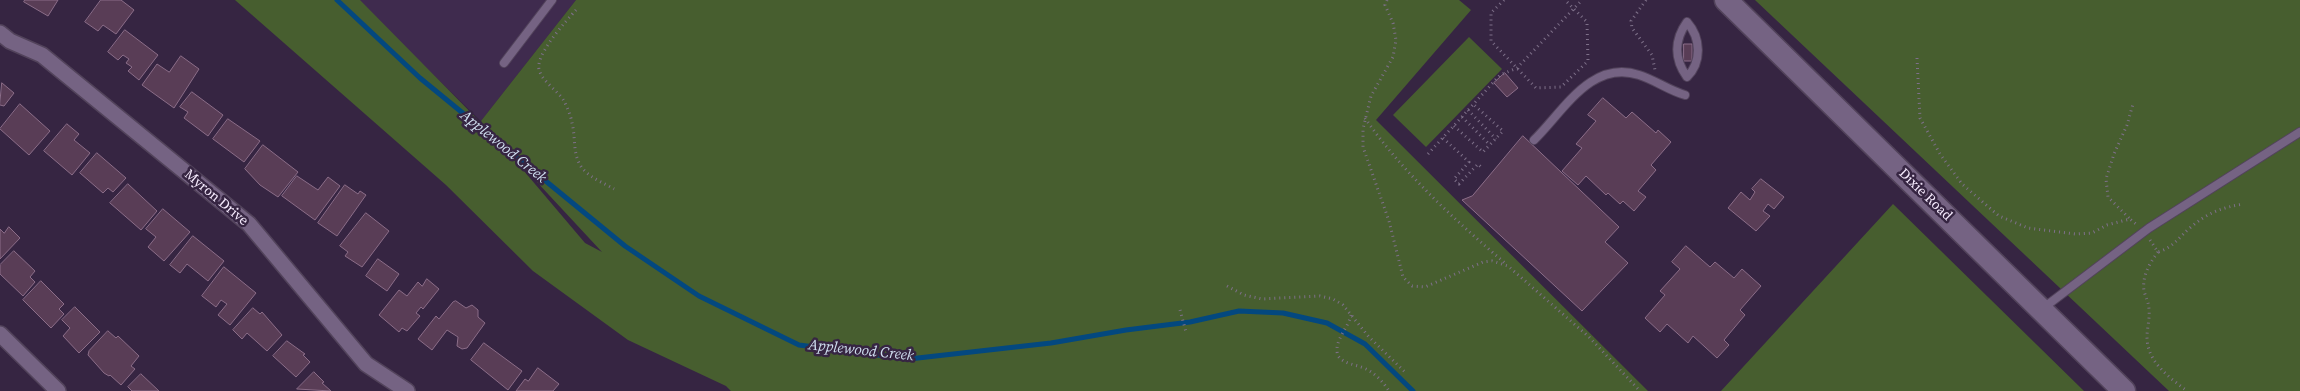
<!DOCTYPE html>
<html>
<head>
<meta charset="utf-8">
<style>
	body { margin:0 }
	canvas { display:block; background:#362542 }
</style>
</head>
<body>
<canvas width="2300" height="391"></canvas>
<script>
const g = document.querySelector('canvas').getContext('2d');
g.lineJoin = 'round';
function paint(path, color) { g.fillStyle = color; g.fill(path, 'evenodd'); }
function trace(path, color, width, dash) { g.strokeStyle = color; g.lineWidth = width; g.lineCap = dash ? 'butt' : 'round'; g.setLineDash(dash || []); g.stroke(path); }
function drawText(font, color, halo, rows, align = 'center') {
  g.font = font + ' "Source Serif 4",serif'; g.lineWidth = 5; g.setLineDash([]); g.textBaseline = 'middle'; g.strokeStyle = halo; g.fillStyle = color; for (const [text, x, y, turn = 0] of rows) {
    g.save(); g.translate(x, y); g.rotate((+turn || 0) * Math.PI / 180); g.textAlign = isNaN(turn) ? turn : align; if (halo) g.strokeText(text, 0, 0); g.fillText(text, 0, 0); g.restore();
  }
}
paint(new Path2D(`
	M356 0H576L481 121Z`), '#3f2b4e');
paint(new Path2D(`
	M235 0H360L485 127 481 121 576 0H1459L1471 10 1376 120 1648 391H731L726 386 628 340 533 271 446 185ZM496 138 602 252 585 243Z
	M1755 0H2300V391H2169Z
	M1469 37 1502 69 1426 147 1393 115Z
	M1893 204 2084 391H1721Z`), '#475e2f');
trace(new Path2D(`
	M337 0 420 78 625 246 699 296 799 345 909 359 1051 343 1126 330 1190 322 1239 311 1283 313 1327 323 1365 344 1413 391`), '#03487f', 5);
const building = new Path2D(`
	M25 0H58L48 16 24 2Z
	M101 0H121L134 10 116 34 103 25 98 31 85 22Z
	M125 30 158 55 139 80 128 71 132 67 126 63 129 59 123 55 118 60 108 52Z
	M1684 44H1692V61H1684Z
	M181 56 199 69 174 108 142 85 157 64 169 72Z
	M1505 73 1518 88 1507 97 1494 83Z
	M2 83 14 93 4 106 0 105Z
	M192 92 223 115 208 136 184 118 188 112 180 107Z
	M1603 98 1626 118 1632 112 1656 133 1658 130 1671 142 1651 165 1656 170 1638 191 1646 197 1634 211 1623 201 1620 204 1608 193 1606 195 1586 176 1578 185 1562 171 1582 148 1576 144 1596 121 1588 115Z
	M20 104 50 131 29 155 0 129Z
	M228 119 260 141 244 162 213 139Z
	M67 124 79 134 74 140 90 153 72 175 44 151Z
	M1523 136 1619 227 1605 242 1628 263 1582 311 1462 200 1472 196Z
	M263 145 298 172 278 197 260 185 245 169Z
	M97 153 126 178 113 192 108 188 103 193 80 173Z
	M297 176 318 190 328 177 340 186 315 220 282 196Z
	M1761 179 1784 197 1774 209 1768 204 1763 211 1770 216 1756 231 1728 208 1741 192 1750 200 1755 192 1752 189Z
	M128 184 157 211 141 230 110 203Z
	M345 185 358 194 360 191 366 195 337 236 318 223Z
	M163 209 190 232 164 261 148 247 156 237 146 229Z
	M366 213 389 231 362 267 345 256 348 252 340 246Z
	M9 227 20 238 0 259V229L4 233Z
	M193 236 224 261 208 281 187 264 180 273 170 265Z
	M1686 246 1710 267 1715 262 1734 278 1742 269 1761 286 1740 310 1745 315 1724 340 1729 345 1717 358 1693 336 1688 343 1667 324 1660 332 1645 318 1665 295 1660 291 1680 269 1672 262Z
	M14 251 35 271 30 277 35 282 23 296 0 274V265Z
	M378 259 399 274 387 291 366 276Z
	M224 267 256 293 230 325 218 315 227 304 221 300 216 307 202 296Z
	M427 279 439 289 423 309 421 307 416 313 420 316 407 331 402 328 399 332 379 315 399 290 407 296 418 282 422 286Z
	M41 281 64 304 59 309 64 314 51 328 23 300Z
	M456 301 466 308 472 305 478 310V317L485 323 467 348 462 349 457 346 458 337 447 330 432 350 418 339 436 316 439 319 453 302Z
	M75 307 100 332 79 353 63 336 70 328 62 320Z
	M253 308 260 314 262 312 282 335 267 351 247 333 242 339 233 330Z
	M108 331 116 338 118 336 139 356 131 366 135 369 121 385 110 375 109 376 104 373 88 355 89 351Z
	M287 341 305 354 303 355 310 362 296 377 273 356Z
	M484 343 522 371 508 390 471 360Z
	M538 368 559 384 553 391H516L525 379 528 381Z
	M314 372 324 382 322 383 331 391 297 389Z
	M141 374 159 391H132L128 387Z`);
paint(building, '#593d56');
trace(building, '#8b6d88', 1);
const service = new Path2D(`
	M1687 22C1701 38 1702 62 1687 77 1674 59 1674 40 1687 22Z
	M504 63 552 0
	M1534 140C1563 112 1591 59 1639 75 1655 80 1668 90 1685 95
	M2042 309 2149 228 2300 132`);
const minor = new Path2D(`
	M0 33 10 41 42 55 249 224 366 364 407 391
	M0 334 58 391`);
const secondary = new Path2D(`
	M1726 0 2124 391`);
trace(service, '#52435b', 10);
trace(minor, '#52435b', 18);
trace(secondary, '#52435b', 25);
trace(new Path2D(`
	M1387 0 1385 5 1393 23 1396 40 1393 57 1371 96 1363 129V147L1389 221 1403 277 1412 286 1425 287 1483 262 1492 261 1508 266 1589 337 1640 391
	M1504 0 1491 13V41L1536 88 1561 87 1588 61 1587 22 1565 0
	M1646 0 1631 21 1632 28 1652 55 1655 70
	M576 10C566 21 541 49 539 64 536 78 558 90 564 101 567 107 571 116 572 123 576 138 572 154 582 168 590 178 604 183 614 189
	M1917 58 1920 118 1940 154 1962 184 1999 216 2028 228 2075 234 2092 233 2107 225 2130 219 2136 224
	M1468 110 1496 139
	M1462 117 1490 145
	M1365 118C1401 171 1457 222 1506 264
	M1454 126 1483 152 1503 131 1473 104
	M1443 138 1469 162 1454 179 1459 184 1478 164 1482 168
	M1428 154 1500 75 1517 68 1582 0
	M2129 218 2108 197 2106 179 2114 154 2127 125 2133 104
	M2150 240 2158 252C2174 247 2178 238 2191 227 2207 213 2223 207 2244 204
	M2158 252C2149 264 2142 276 2144 291 2146 298 2149 303 2149 310 2150 319 2147 328 2147 337 2147 362 2169 377 2187 391
	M1227 286 1244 295 1262 299 1320 296 1333 299 1343 305 1369 337 1405 372
	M1180 310 1186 332
	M1351 315C1348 329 1333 341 1338 356 1345 365 1356 364 1366 369 1376 374 1383 382 1389 391`), '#7e7089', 3, [1, 4]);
trace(service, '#756383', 8);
trace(minor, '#756383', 15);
trace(secondary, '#756383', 22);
drawText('14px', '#f5eafd', '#362542', [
	["Dixie Road",1925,195,44],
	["Myron Drive",216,198,40]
]);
drawText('italic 15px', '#d0dff0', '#362542', [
	["Applewood Creek",503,147,39],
	["Applewood Creek",861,351,6]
]);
</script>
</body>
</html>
